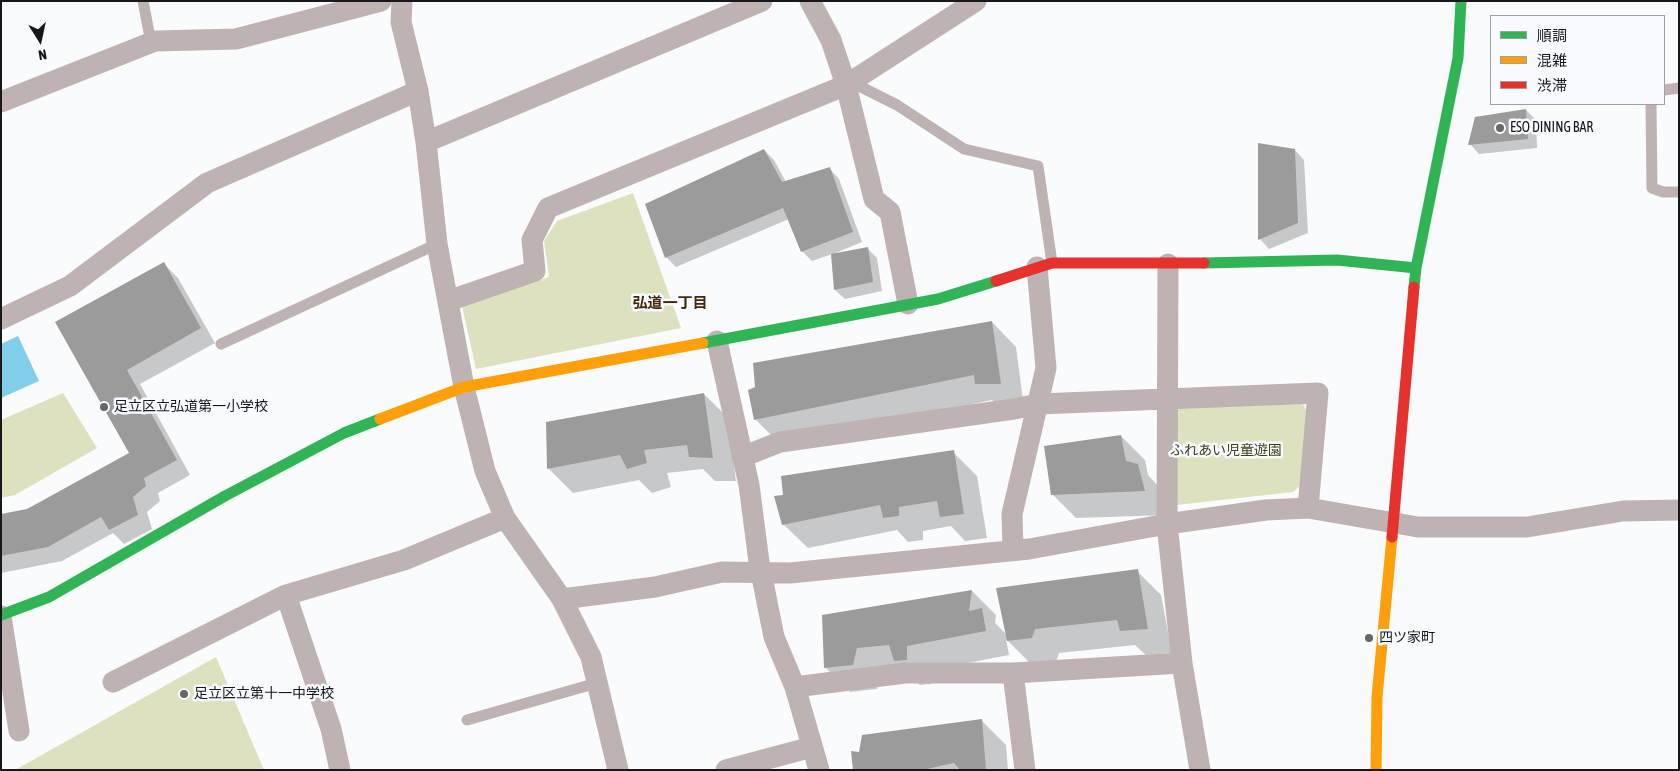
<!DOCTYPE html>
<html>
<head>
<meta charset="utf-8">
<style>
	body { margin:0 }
	#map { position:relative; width:1680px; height:771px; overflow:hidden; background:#f9fbfd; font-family:"Asap Condensed","Noto Sans JP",sans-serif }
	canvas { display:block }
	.frame { position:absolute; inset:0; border:2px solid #16181b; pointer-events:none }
	.legend { position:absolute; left:1490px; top:15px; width:175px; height:90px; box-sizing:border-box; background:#f7faff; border:1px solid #9da0a4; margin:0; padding:6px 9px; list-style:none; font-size:15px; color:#16181b }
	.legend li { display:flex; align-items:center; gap:10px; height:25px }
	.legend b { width:25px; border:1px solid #9da0a4 }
	.north { position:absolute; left:15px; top:15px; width:50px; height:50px; -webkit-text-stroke:4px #f7faff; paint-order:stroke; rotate:170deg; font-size:14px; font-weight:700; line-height:20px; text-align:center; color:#16181b }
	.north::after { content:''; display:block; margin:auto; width:18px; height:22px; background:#16181b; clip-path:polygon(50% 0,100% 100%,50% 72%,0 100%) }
</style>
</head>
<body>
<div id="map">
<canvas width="1680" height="771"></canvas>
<div class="frame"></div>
<ul class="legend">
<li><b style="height:6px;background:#30b455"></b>順調</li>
<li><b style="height:6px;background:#ff9f0a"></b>混雑</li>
<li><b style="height:6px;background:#e5322d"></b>渋滞</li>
</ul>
<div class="north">N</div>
</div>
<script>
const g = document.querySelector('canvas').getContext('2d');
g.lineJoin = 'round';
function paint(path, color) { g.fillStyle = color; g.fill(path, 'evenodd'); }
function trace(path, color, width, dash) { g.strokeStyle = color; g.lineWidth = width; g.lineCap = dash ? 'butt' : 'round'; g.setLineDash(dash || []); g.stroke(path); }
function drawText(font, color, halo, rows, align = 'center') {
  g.font = font + ' "Asap Condensed","Noto Sans JP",sans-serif'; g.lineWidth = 5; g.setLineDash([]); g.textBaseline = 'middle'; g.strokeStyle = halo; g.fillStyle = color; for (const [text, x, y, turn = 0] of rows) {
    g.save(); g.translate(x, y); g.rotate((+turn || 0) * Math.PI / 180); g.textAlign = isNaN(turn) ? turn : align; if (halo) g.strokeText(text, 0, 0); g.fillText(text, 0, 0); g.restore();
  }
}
paint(new Path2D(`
	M633 193 681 328 476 369 462 306 549 277 544 241 557 221Z
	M63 393 97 448 15 495 1 498V420Z
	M1301 400 1307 412 1302 484 1293 492 1176 505 1175 413 1182 403Z
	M216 657 264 770H15Z`), '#dee1be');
paint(new Path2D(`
	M18 336 39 381 1 398V344Z`), '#81ceeb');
paint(new Path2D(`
	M1526 110 1536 120 1537 148 1479 154 1470 144Z
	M1259 144 1295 150 1304 160 1308 233 1269 249 1260 239Z
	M764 150 774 160 786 182 830 169 839 179 862 242 833 254 867 248 877 258 882 291 845 299 835 290 832 254 812 261 802 251 789 219 676 267 666 257Z
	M164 264 178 278 215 343 140 384 190 475 158 493 160 501 147 512 152 529 124 544 113 533 62 561 1 573V515L27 510 130 454 57 322Z
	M992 322 1016 347 1024 408H1001L992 400 780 444 756 420Z
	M704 394 728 418 736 481H715L703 469 667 473 671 487 652 493 639 480 573 493 549 469Z
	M1121 436 1145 460 1148 475 1162 490 1168 515 1076 518 1052 494Z
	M953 452 977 476 987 538 965 541 951 526 923 531V540L908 542 897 530 808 548 783 524Z
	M1137 571 1161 595 1172 653 1146 655 1135 645 1059 653 1056 662 1032 665 1006 639 1009 655 931 670V684L920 685 905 670 881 672 877 689 850 692 826 668 823 616 972 591 996 615 995 623 1007 635Z
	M981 720 1006 745 1008 770H854L860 754Z`), '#0003');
paint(new Path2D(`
	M1526 109 1528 139 1468 145 1475 117Z
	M1258 143 1295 149 1298 223 1258 240Z
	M764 149 782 182 830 167 853 232 801 252 783 208 665 258 645 204Z
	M868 247 873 282 834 290 831 254Z
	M164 262 201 328 127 370 177 460 144 478 146 486 133 497 138 515 109 530 101 517 48 547 1 556V514L27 509 129 453 55 322Z
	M992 321 1001 384H975L974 375 754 420 748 390 755 387 753 363Z
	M704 393 713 458 689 457 687 445 644 450 647 463 627 469 620 455 547 469 546 422Z
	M1121 435 1126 461 1138 464 1145 491 1051 495 1044 446Z
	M954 450 964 514 940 517 937 501 899 507V516L883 518 880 505 782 525 774 496 783 495 781 476Z
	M1138 569 1148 629 1120 631 1117 620 1035 629 1032 638 1007 641 996 588Z
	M972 590 969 611 982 608 986 631 907 646V660L894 661 889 645 857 648 853 665 824 668 822 615Z
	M982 719 986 770H960L954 763 922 770H853L851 751 859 752 862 735Z`), '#9c9b9c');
trace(new Path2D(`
	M143 1 151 43
	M851 82 897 105 964 149 1038 166 1052 263
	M1664 90 1679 88
	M1651 104 1652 188 1663 192H1679
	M221 344 437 244
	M467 720 597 683`), '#beb3b2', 11);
trace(new Path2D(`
	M402 1 401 22 418 91 426 142 437 244 464 387 485 471 505 518 562 599 591 657 618 770
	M810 1 831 40 846 85 874 199 890 212 908 304
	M1 102 155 41 236 39 381 1
	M426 142 762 1
	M1168 264 1167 524 1182 663 1200 770
	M448 301 535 271 532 240 548 208 846 85 976 1
	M1 319 70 286 207 183 418 91
	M717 341 749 485 759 562 774 637 795 687 819 770
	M742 457 780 442 1014 409 1038 404 1318 393 1308 508
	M1013 550 1012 514 1046 368 1037 267
	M286 595 331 729 340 770
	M562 599 655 587 722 572 790 573 1029 549 1167 524 1266 510 1308 508 1418 527H1527L1623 511 1679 510
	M1 616 19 731
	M1013 673 1025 770
	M113 682 286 595 404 560 505 518
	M795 687 905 673H1013L1182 663
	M726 770 812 747`), '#beb3b2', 21);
trace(new Path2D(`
	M1204 263 1337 260 1416 268
	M1414 287 1416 268 1458 58 1461 1
	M703 343 938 299 996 281
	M1 615 49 597 225 496 344 433 380 419`), '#30b455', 11);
trace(new Path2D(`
	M380 419 464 387 703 343
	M1376 770 1377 697 1392 537`), '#ff9f0a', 11);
trace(new Path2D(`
	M996 281 1052 263H1204
	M1392 537 1414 287`), '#e5322d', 11);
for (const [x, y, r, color] of [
	[1500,128,5,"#65676a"],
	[104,407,5,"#65676a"],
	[1369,638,5,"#65676a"],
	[184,694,5,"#65676a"]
]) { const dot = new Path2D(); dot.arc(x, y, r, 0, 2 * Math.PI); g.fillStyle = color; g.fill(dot); trace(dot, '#f7faff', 2); }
drawText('14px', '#16181b', '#f7faff', [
	["ESO DINING BAR",1510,128],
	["足立区立弘道第一小学校",114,407],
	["四ツ家町",1379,638],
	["足立区立第十一中学校",194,694]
], 'left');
drawText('14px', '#3f401a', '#f7faff', [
	["ふれあい児童遊園",1226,451]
]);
drawText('bold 15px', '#46280d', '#f7faff', [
	["弘道一丁目",670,303]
]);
</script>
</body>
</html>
